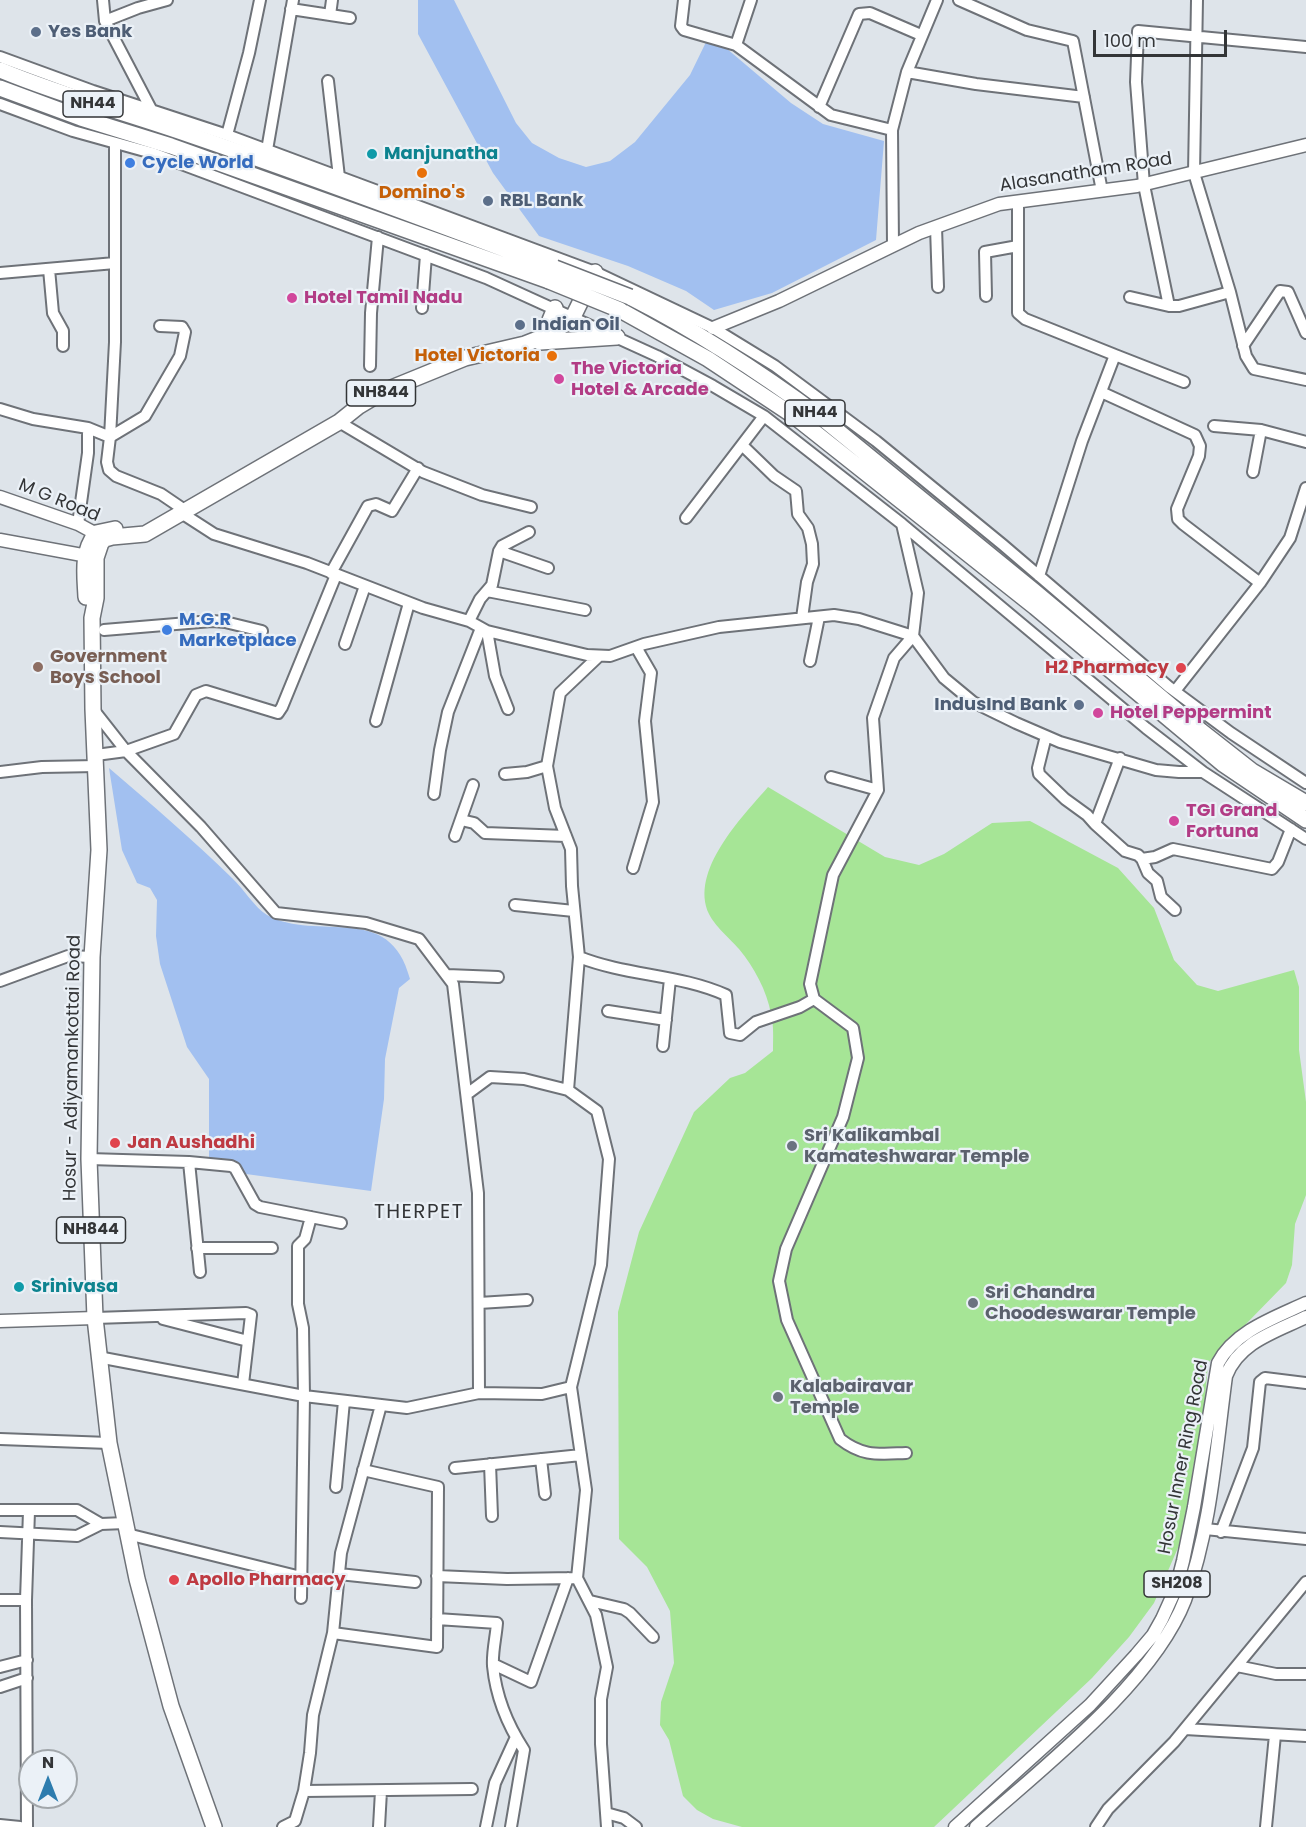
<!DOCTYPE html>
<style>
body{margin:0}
#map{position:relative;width:1306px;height:1827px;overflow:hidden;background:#dee4ea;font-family:Poppins,sans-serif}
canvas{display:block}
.north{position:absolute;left:18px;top:1749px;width:60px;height:60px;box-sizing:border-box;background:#ebf1f7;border:2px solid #a1a6aa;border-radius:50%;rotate:0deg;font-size:16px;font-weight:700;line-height:24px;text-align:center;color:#333537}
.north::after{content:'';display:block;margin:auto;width:21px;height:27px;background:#2d7cae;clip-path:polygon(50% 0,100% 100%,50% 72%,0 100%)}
.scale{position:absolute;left:1093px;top:30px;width:134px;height:27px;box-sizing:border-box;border:3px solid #333537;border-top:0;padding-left:8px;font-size:18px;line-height:21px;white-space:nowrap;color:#333537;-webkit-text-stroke:4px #ebf1f7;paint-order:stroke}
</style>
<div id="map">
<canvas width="1306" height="1827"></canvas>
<div class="north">N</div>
<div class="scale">100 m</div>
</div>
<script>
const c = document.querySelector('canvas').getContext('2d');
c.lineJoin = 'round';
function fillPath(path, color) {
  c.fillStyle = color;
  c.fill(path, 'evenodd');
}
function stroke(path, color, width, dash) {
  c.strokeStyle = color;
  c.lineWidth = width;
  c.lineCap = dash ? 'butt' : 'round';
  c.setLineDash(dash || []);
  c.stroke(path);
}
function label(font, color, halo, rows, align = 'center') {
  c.font = font + ' Poppins,sans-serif';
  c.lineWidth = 4.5;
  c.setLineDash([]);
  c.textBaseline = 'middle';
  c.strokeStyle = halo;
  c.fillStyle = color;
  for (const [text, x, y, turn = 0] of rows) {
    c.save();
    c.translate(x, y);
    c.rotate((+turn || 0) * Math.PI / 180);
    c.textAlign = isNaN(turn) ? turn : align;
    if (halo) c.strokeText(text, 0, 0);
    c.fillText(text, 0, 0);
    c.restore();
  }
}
fillPath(new Path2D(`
 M768,787l117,70 34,8 25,-11 48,-31 38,-2 88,47 36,40 20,52 23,25 21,6 76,-21 5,17v63l7,52v93l-11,29 -3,41 -6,18 -78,80 -4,48 -11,57 -6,59 -33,76 -25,34 -37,41 -158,149h-192l-29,-8 -16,-9 -14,-14 -14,-56 -9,-15 1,-23 13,-39 -4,-52 -23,-44 -28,-28 -1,-227 21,-80 55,-120 36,-34 15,-5 28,-22c0,-12 1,-25 -2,-37 -4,-23 -17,-47 -32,-65 -8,-9 -25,-24 -30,-35 -20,-43 33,-97 59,-127z`), '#a6e596');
fillPath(new Path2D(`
 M418,0h36l62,123 16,20 27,15 27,9 24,-6 25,-19 55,-67 17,-35 19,8 65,55 32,21 61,17 -8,99 -104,53 -58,17 -28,-19 -58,-25 -89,-30 -46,-63 -75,-139z
 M109,768c42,36 84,72 123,110 11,10 23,30 35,37 51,28 123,-15 143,64l-11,9 -14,71 -1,40 -13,92 -125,-17 -37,-15v-80l-22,-32 -27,-83 -4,-28 1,-36 -7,-12 -13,-5 -15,-33z`), '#a2c0f0');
const minor = new Path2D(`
 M103,0l2,21 46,88
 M684,0l-3,26 3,4 52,15 95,70 61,15
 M959,0l68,30 46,11 29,150
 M1197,0l-3,173 36,119 16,64 8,13 52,11
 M291,9l59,9
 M330,15l2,-15
 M105,21l33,-13 29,-8
 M736,45l15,-45
 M0,57l93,34 134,44 368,137 118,56 62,38 101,75 127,104 166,142 62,46 75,50
 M907,72l69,12 108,13
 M328,81l11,96
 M0,104l73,27 79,22 334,125 171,78 56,30 51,30 138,108 244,204 57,44 103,67
 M819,107l40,-93 11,-1 51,22
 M227,135l22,-82 11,-53
 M115,143v199l-5,95 -3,25 2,8 7,6 45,18 25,17
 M267,150l26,-150
 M1018,202v111l7,6 90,36 -33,86 -43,135
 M936,227l2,60
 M893,245l-1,-115 15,-58 30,-72
 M49,269l4,44 10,18v15
 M0,273l115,-10
 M986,296l-1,-44 33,-6
 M1130,297l39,9h10l51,-14
 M1169,306l-25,-121 -8,-103 2,-51 168,16
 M422,308l4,-53
 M1243,346l37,-55 8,1 18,41
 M1115,355l69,27
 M370,366l1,-53 7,-76
 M1101,392l94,43 5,11 -1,10 -22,53 1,10 5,5 77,59
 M0,409l33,10 55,9v25l-10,71
 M339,422l84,50 59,23 49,12
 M1214,426l47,4 45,12
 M88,428l22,9 35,-21 35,-60 5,-24 -3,-5 -22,-1
 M742,445l32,31 22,15 2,23 10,14 4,16 1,20 -6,18 -5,36
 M1253,472l8,-42
 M183,514l31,20 93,29 116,45 46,13 18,10 100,24 23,1 34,-12 75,-17 115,-12 25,4 54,17 31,42 29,24 43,21 44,19 96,28 23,2h24
 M686,518l78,-102
 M902,524l16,69 -5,43 -19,22 -21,60 5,72 -45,85 -23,109 4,15 39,29 5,30 -15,59 -57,132 -7,32 8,39 53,119c23,18 38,15 66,14
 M499,551l49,17
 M331,573l37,-67 8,-2 16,7 26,-43
 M487,591l98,19
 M469,621l11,-22 12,-14 7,-34 3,-5 27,-14
 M104,630l108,-9 13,1 37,9
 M487,631l8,45 13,33
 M345,644l20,-58
 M599,656l-39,37 -13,73 8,42 16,41 1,37 7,71c48,19 100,17 147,38l4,38 10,2 16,-13 44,-15 14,-8
 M810,661l9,-44
 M1175,691l85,-108 30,-45 16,-50
 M93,709l33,42 75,76 75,86 90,10 53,16 34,45 25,209 1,200 -72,15 -103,-12 -206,-39
 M376,721l33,-118
 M1046,736l-8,32 1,6 26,25 22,16 8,9
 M96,755l30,-4 48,-17 22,-39 10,-4 72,22 4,-6 54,-132
 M1120,758l-25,66 30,27 13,4 4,4 6,14 9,8 4,16 14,13
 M0,772l42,-5 55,-1
 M505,774l22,-2 20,-6
 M831,777l47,13
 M434,794l6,-44 8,-38 33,-84
 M461,820l13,3 11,10 81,3
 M455,836l18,-51
 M1142,859l13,-2 18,-8 99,20 6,-7 13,-33
 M633,868l20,-66 -8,-81 6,-48 -15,-26
 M515,905l59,6
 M447,975l51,2
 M0,981l68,-25 24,1
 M608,1011l58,9
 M663,1046l7,-67
 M568,1090l11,-133
 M467,1094l23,-17 34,2 44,11 29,21 12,48 -8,106 -30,122 -29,7 -63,-1
 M89,1159l100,3 42,4 4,2 20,36 5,3 81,16
 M189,1162l11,110
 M197,1248h75
 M479,1303l48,-3
 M95,1318l151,-5 5,2 -8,69
 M163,1319l85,22
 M571,1387l15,103 -9,88 19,37 11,52 -6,32v45l6,83
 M0,1439l109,4
 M541,1459l4,35
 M490,1464l2,52
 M455,1468l126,-13
 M336,1487l8,-86
 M0,1510h77l24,14
 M1205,1529l101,10
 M0,1532l77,4 24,-12 24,-1
 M1221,1532l32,-84 7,-66 5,-4 41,5
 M127,1534l174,43
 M339,1574l76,8
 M437,1576l70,3 68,-1
 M301,1598l3,-202 -1,-68 -5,-24v-58l7,-7 6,-22
 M0,1600h26
 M590,1601l34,8 6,4 23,24
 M437,1619l60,4c-1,14 -5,29 -4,43 3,31 14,58 31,84l-13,77
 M333,1633l104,14 1,-160 -75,-17
 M493,1664l38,18 37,-104
 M1237,1666l39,8h30
 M0,1667l27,-7
 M0,1687l27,-9
 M1185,1729l121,7
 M304,1791l168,-2
 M606,1813l18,5 12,9
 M0,1825l20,2
 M27,1827l-1,-227 3,-89
 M283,1827l12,-6 9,-30 6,-38 3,-38 20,-82 8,-80 40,-148
 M379,1827l2,-36
 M486,1827l9,-44 21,-46
 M1096,1827l12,-18 66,-67 132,-160
 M1266,1827l9,-92`);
const major = new Path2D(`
 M713,328l66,-27 140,-68 80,-29 138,-18 169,-41
 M0,497l78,27 24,13
 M0,540l93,17
 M0,1321l95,-3
 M955,1827l135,-122 46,-50 17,-20 9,-16 14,-31 7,-27 11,-54 24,-144c17,-32 56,-45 88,-60
 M976,1827c66,-59 177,-144 209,-227 26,-71 31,-150 41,-224 13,-34 49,-44 80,-59`);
const highway = new Path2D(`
 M0,70c62,26 127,43 190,65 123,42 244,88 365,133
 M0,88l81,30 90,28 378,135
 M630,297c67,34 131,76 192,121l212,173 167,140 51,40 54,32
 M620,310l88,49 86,57 241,191 188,157 83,56
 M543,337l12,-29
 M540,342l77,-5
 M86,597c-1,-23 -5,-44 10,-64l19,-4
 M214,1827l-43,-121 -34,-127 -28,-136 -14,-125 -6,-159 3,-202 7,-107 -6,-141 -1,-91 4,-20v-40l5,-15 4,-4 7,-2 33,-3 194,-112 20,-16 25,-15 81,-33 60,-14 28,-11 20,-16 22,-45`);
stroke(minor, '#6e7278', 14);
stroke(major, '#6e7278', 15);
stroke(highway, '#6e7278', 18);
stroke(minor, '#fff', 10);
stroke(major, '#fff', 12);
stroke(highway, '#fff', 15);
const highwayBridge = new Path2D(`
 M555,268l75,29
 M549,281l71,29`);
stroke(highwayBridge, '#6e7278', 18, []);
stroke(highwayBridge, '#fff', 15);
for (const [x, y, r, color] of [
 [36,32,6,"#5c6f8a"],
 [372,154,6,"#0f9aa8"],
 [130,163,6,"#3f7fe0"],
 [422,173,6,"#e8710a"],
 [488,201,6,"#5c6f8a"],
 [292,298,6,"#d1479c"],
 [520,325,6,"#5c6f8a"],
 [552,356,6,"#e8710a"],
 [559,379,6,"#d1479c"],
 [167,630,6,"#3f7fe0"],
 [38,667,6,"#8d6e63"],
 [1181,668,6,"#e0444e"],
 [1079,705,6,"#5c6f8a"],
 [1098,713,6,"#d1479c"],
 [1174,821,6,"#d1479c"],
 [115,1143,6,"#e0444e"],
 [792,1146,6,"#6b7280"],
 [19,1287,6,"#0f9aa8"],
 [973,1303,6,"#6b7280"],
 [778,1397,6,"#6b7280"],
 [174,1580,6,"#e0444e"]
]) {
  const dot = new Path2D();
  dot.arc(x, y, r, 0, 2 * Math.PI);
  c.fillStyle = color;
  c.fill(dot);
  stroke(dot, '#ebf1f7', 2);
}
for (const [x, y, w] of [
 [93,104,60],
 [381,393,69],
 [815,413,60],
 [91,1230,69],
 [1177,1584,66]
]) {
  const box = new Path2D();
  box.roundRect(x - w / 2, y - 13, w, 26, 4.5);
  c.fillStyle = '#ebf1f7';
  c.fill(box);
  stroke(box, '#333537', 1.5);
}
label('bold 16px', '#333537', null, [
 ["NH44",93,104],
 ["NH844",381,393],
 ["NH44",815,413],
 ["NH844",91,1230],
 ["SH208",1177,1584]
]);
label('bold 18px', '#4e5e75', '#ebf1f7', [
 ["Yes Bank",48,32],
 ["RBL Bank",500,201],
 ["Indian Oil",532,325],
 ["IndusInd Bank",1067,705,"right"]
], 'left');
label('bold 18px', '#0d838f', '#ebf1f7', [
 ["Manjunatha",384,154],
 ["Srinivasa",31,1287]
], 'left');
label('bold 18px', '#366cbe', '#ebf1f7', [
 ["Cycle World",142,163],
 ["M.G.R",179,620],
 ["Marketplace",179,641]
], 'left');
label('18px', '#333537', '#ebf1f7', [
 ["Alasanatham Road",1086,173,-9],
 ["M G Road",59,501,22],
 ["Hosur - Adiyamankottai Road",73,1068,-89],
 ["Hosur Inner Ring Road",1184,1457,-79]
]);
label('bold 18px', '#c56008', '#ebf1f7', [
 ["Domino's",422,193],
 ["Hotel Victoria",540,356,"right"]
]);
label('bold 18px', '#b23c85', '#ebf1f7', [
 ["Hotel Tamil Nadu",304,298],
 ["The Victoria",571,369],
 ["Hotel & Arcade",571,390],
 ["Hotel Peppermint",1110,713],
 ["TGI Grand",1186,811],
 ["Fortuna",1186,832]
], 'left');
label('bold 18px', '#785e54', '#ebf1f7', [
 ["Government",50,657],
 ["Boys School",50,678]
], 'left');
label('bold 18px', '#be3a42', '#ebf1f7', [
 ["H2 Pharmacy",1169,668,"right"],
 ["Jan Aushadhi",127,1143],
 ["Apollo Pharmacy",186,1580]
], 'left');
label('bold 18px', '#5b616d', '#ebf1f7', [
 ["Sri Kalikambal",804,1136],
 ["Kamateshwarar Temple",804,1157],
 ["Sri Chandra",985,1293],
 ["Choodeswarar Temple",985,1314],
 ["Kalabairavar",790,1387],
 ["Temple",790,1408]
], 'left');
c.letterSpacing = '1.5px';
label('20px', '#333537', '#ebf1f7', [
 ["THERPET",419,1213]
]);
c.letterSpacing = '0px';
</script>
